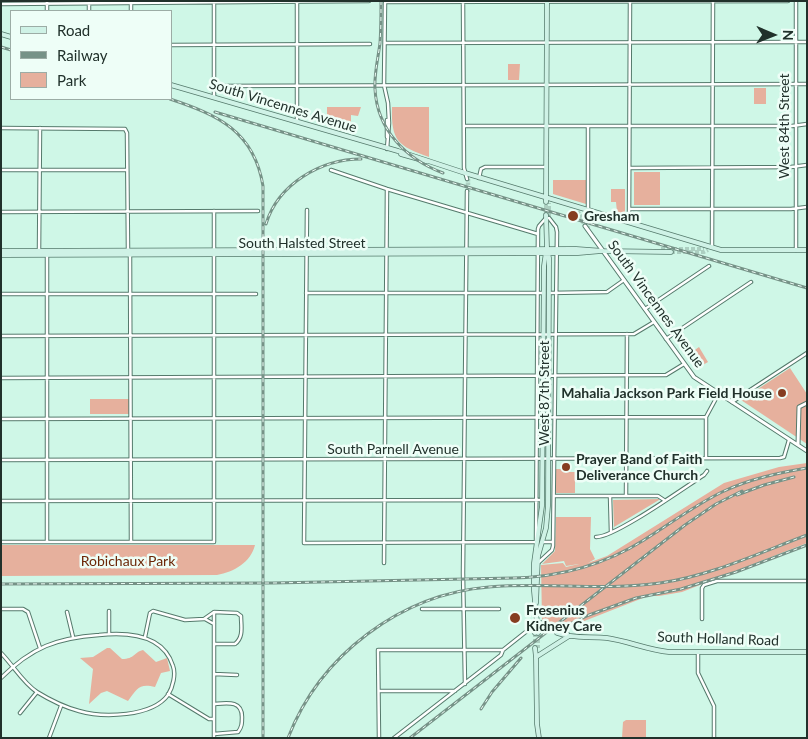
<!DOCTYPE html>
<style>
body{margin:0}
#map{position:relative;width:808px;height:739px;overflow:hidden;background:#cff7e7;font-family:Lato,sans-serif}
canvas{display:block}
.frame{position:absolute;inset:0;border:2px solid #21312b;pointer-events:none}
.legend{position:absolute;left:10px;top:10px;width:162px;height:90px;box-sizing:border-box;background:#eefef7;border:1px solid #9caca5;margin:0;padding:6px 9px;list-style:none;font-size:15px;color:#21312b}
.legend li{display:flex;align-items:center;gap:10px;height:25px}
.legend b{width:25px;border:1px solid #9caca5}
.north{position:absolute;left:748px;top:10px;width:50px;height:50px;-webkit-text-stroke:4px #eefef7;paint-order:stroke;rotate:91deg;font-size:14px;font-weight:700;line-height:20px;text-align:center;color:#21312b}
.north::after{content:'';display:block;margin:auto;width:18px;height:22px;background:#21312b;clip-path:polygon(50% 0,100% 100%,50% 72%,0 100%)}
</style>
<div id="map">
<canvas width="808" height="739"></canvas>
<div class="frame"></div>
<ul class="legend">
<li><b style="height:6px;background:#cff2e6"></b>Road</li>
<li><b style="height:6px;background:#769287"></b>Railway</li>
<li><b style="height:14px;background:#e6b09d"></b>Park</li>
</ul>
<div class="north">N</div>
</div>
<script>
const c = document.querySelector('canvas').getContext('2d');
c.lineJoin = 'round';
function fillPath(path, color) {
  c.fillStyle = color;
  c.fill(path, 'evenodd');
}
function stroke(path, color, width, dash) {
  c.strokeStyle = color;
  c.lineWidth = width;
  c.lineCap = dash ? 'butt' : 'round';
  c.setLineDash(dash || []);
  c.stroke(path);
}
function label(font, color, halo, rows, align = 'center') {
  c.font = font + ' Lato,sans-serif';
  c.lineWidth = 5;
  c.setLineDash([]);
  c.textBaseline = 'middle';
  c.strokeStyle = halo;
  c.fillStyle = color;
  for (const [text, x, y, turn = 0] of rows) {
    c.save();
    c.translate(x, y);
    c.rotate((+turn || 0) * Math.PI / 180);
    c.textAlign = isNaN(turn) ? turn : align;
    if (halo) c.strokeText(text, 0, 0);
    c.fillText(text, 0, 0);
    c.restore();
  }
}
fillPath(new Path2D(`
 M508,64h12l-1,16h-11z
 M754,88h12v16h-12z
 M327,107h34l-3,9 -7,-1v7l-2,1 -3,9 -19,-6z
 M392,107h37v50c-31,-11 -38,-16 -37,-50z
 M634,172h26v33h-26z
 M553,180h34l-1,24 -33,-10z
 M611,189h14v26l-8,-3 -1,-10h-5z
 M699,347l9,15 -12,7 -10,-13z
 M790,368l17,26v50l-66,-44z
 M90,399h39v15h-39z
 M807,463v80l-125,49 -23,4h-11l-84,33 -22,-9 -1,-55 22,-2 3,4 13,-3 -13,2 -2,-5 -22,3 13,-13 1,-34h35l-1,32 5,10 -7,4 19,-7 117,-73 55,-16z
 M555,469h12v3h8v21h-19z
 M659,499v1l-45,27 -1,-27z
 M1,545h254c-4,17 -21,27 -38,30l-216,1z
 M107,648h3l12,11c13,0 12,-7 21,-9l13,12 11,-4 3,13 -9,2 -6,14c-16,-4 -18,2 -27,14l-21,-10 -6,2 -12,11 4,-35 -13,-11 13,-1z
 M626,720h20v18h-24l1,-16z`), '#e6b09d');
stroke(new Path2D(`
 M467,179v12
 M469,179v13`), '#accfc1', 2.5, [2.5, 1]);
stroke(new Path2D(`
 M574,210l11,16
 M578,211l11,17`), '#accfc1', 3, [3, 1.5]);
stroke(new Path2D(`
 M546,215v-13
 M549,216v-13
 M661,249h43
 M671,252h33l4,-2
 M546,625l13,5
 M544,627l13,6
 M535,633v15
 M538,633v15`), '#accfc1', 4, [4, 2]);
const minor = new Path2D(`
 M47,1v10
 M297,1v120
 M463,1l1,167 3,11
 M796,1v249
 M385,2l403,-1
 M385,3l-1,82 4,18 1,20 -2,26
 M1,4l368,-3
 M214,4v93
 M89,11v-8
 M131,11v-10
 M386,43l421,-1
 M171,45l199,-1
 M214,86l593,-2
 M464,126h328l15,-2
 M1,128l124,1 2,4 1,117
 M387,137v-17
 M630,168l161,-1 16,-2
 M1,170h126
 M331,170l56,19 151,45
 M479,178l2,-9 4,-2h61
 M630,209h161l16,-2
 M307,210l-3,333 233,-1
 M588,210v-84
 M1,212l257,-1
 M629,222l1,-221
 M712,247l1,-246
 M39,252l1,-124
 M47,253v289
 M130,255l1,287
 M306,293h238
 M550,293l57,-1 17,-12
 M1,294h255
 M645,309l64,-43
 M1,336l633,-2 20,-12
 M666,339l85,-57
 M1,378l665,-3 18,-11
 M732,402l75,-49
 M1,419l705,-2
 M706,458v-41l13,-24
 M1,460l779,-2 4,-1 5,-17
 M554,496h104l6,4
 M610,496l1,36
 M626,496l1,-162
 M1,501l541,-1
 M596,537c18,1 89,-50 108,-62l3,-4
 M536,541l2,-312 1,-3 7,-8
 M1,542h213v-331
 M542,542h11
 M539,562l13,-12 1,-4 4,-314 -1,-5 -7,-9
 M384,563l3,-374
 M1,609h22l5,3 12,36
 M422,609h77
 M67,612l6,25
 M214,612v126
 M205,619l9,5
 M702,619v-31l2,-3 13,-4h90
 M109,634v-23
 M145,637l5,-24 3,-2 32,9 19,-1 10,-7 23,1 4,3c0,10 3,21 -6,28h-21
 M698,652v21l16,33v32
 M1,653c12,12 22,30 36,39 13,8 27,15 42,19 24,7 73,6 89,-16 5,-8 8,-21 5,-29 -10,-32 -45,-34 -74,-31 -42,3 -67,12 -98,43
 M214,674l23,1
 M465,684l-2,-111 4,-382
 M379,691h76
 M168,694l41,25h5
 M214,704c13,-1 28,-4 28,13 0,6 0,10 -4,15l-24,2
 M20,713l17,-21
 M49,738l12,-32
 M379,738l-1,-88h125
 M394,738l107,-83 2,-5 29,-23 4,-2`);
const tertiary = new Path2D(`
 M585,226l109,151 113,74
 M798,445l1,-38 8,-4`);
const secondary = new Path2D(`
 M1,34l10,3
 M171,85l227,66 67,22 256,77h86
 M401,154l25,7
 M546,202l1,-201
 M1,251l575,-2 27,2 68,1
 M1,255l577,-2 23,-2
 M536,603l2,-47 8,-28 2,-22 1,-248 -2,-9 -1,-34
 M536,625l5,-2 5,2
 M536,625l8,2
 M559,630l8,4
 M535,633l1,-8
 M538,633l-4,-42v-28l8,-57 2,-240 2,-14
 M557,633c16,6 34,3 50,5 21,3 41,12 62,14h138
 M535,648l1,9 1,67 2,14
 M536,657l33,-21`);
stroke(minor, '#557a6c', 4.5);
stroke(tertiary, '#557a6c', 5);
stroke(secondary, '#557a6c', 5.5);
stroke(minor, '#fff', 2.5);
stroke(tertiary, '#fff', 3);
stroke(secondary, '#cff2e6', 4);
const rail = new Path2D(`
 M381,1c0,14 0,28 -1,42 -2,16 -6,31 -5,46 2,41 31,70 68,84
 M1,47l10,3
 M170,99c48,16 84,32 93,87v552
 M215,112l592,176
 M266,224c12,-40 55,-65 95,-65
 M737,495l27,-10 30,-8
 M1,584l272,-1 240,-5c47,-1 91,-13 131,-38 26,-16 51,-35 78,-48 27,-13 56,-19 85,-24
 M559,629l30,-14 47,-17 45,-9 55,-17 71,-27
 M481,709l11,-17 29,-34
 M288,738c32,-83 113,-144 201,-151 57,-5 114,4 171,-4 50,-7 99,-30 147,-48
 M410,738l275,-213 31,-21 26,-13`);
stroke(rail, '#769287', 3);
stroke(rail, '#eefef7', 1, [4]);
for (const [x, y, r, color] of [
 [573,216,6,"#863d21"],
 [782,393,5,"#863d21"],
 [566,467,5,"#863d21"],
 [515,618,6,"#863d21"]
]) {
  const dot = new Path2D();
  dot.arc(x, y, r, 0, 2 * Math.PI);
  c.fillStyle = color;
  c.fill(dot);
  stroke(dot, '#eefef7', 2);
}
label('14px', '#21312b', '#eefef7', [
 ["South Vincennes Avenue",283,106,17],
 ["West 84th Street",784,126,-90],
 ["South Halsted Street",302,243],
 ["South Vincennes Avenue",656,304,54],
 ["West 87th Street",544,393,-90],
 ["South Parnell Avenue",393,449],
 ["South Holland Road",718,639,2]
]);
label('bold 14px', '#21312b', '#eefef7', [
 ["Gresham",584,216],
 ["Mahalia Jackson Park Field House",772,393,"right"],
 ["Prayer Band of Faith",576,459],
 ["Deliverance Church",576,475],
 ["Fresenius",526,610],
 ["Kidney Care",526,626]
], 'left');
label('14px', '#6c2707', '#eefef7', [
 ["Robichaux Park",128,561]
]);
</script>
